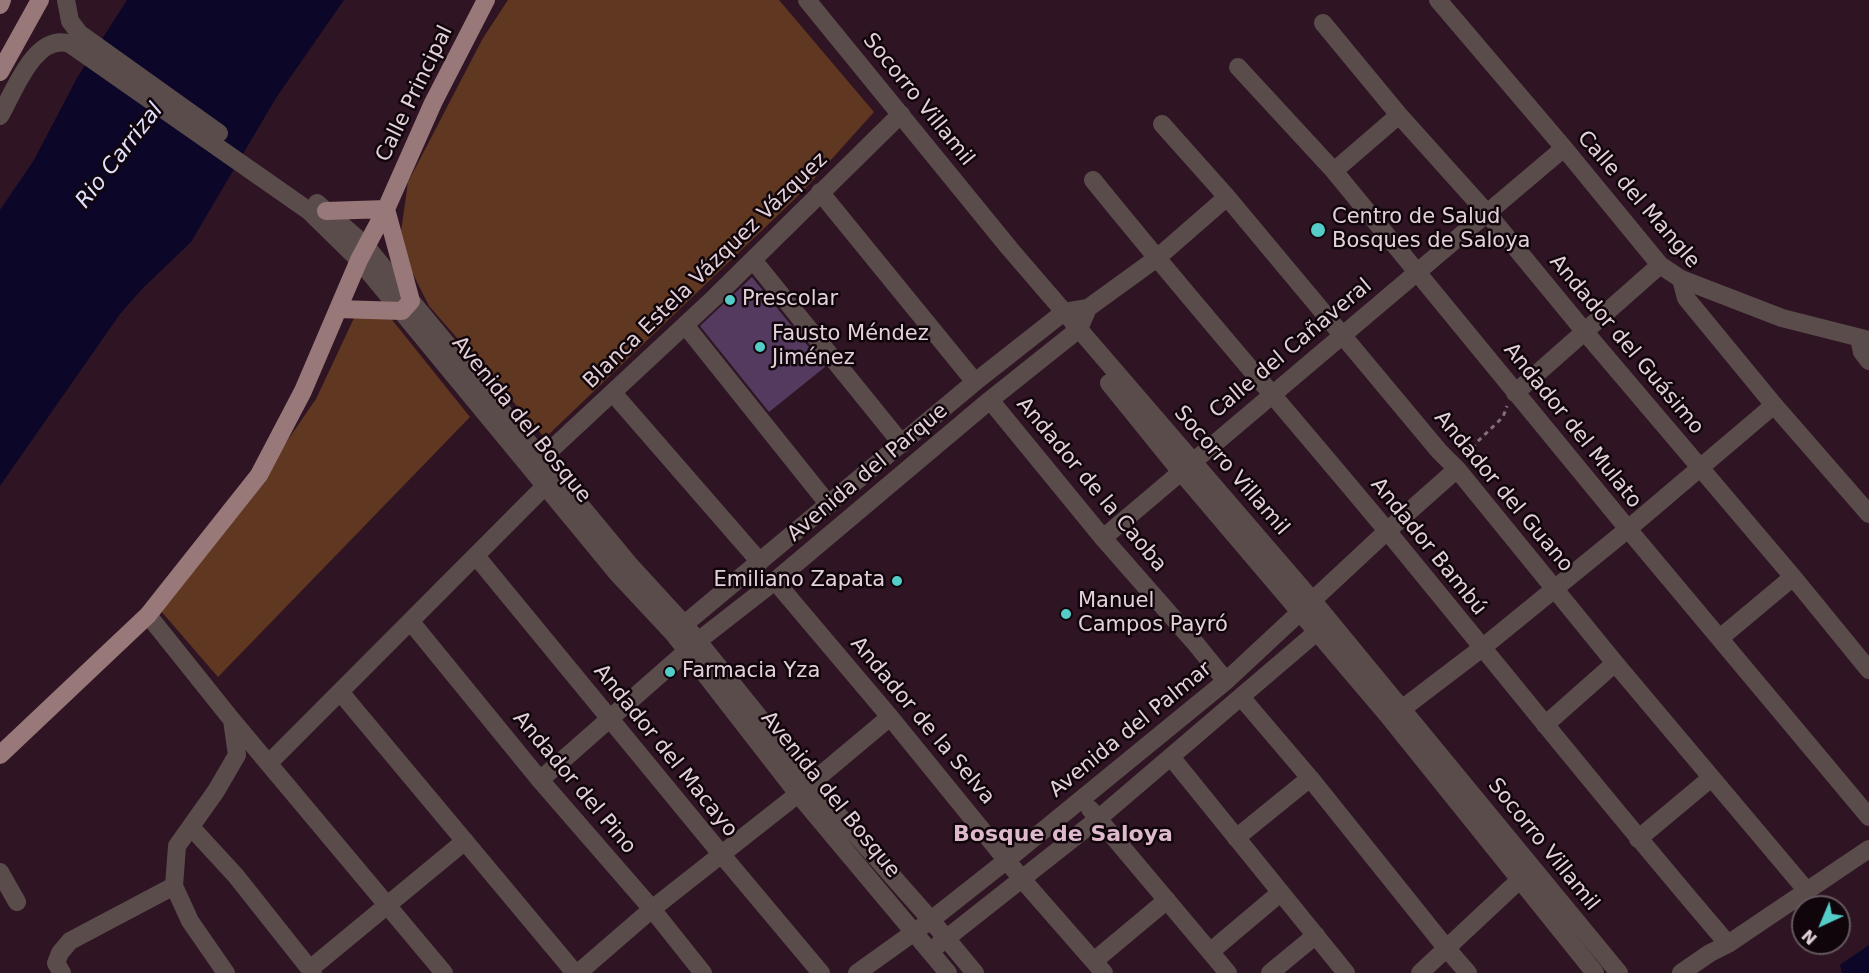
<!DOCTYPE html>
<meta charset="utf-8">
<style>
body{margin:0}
#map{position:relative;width:1869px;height:973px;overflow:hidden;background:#2f1523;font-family:"DejaVu Sans",sans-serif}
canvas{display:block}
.north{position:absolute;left:1791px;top:895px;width:60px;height:60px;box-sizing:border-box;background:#10050b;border:2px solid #64575e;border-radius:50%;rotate:224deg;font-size:16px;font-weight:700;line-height:24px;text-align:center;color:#e3d1da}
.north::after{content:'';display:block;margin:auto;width:21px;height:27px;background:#54cdc8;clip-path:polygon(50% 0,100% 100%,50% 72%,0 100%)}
</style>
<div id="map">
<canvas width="1869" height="973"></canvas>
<div class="north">N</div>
</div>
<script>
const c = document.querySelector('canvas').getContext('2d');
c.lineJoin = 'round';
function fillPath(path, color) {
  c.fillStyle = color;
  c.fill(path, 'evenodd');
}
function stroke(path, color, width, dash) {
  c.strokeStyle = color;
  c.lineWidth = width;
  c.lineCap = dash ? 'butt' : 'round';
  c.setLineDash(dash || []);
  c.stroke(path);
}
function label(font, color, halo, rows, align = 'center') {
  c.font = font + ' "DejaVu Sans",sans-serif';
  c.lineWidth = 5;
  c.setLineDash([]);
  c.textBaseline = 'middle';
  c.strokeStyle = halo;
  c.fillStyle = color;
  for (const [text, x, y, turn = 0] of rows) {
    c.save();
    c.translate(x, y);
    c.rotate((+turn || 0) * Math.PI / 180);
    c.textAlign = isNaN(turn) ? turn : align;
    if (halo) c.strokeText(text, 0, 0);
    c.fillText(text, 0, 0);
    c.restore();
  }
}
fillPath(new Path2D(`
 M508,0h271l95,112 -71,79 -258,247 -116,-132 -30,-60 9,-64 75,-144z
 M355,316h34l81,101 -252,260 -58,-67 12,-11 84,-113 60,-87z`), '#603720');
fillPath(new Path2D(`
 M127,0h217l-68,98 -85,144 -49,47 -22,25 -120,172v-276l34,-50 43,-82z
 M1869,945v28h-27l-2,-8z`), '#0c0629');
fillPath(new Path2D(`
 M752,277l73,90 -56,45 -69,-86z`), '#543a5f');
stroke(new Path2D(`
 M1468,456l8,-13 27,-26 4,-11`), '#856f7b', 3, [4.5, 4.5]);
stroke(new Path2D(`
 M66,0l4,21 9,12 140,100
 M807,0l203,249 303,352 306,372
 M1438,0l126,148 96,117 21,14 101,39 87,22
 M1323,23l76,92 88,98 98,119 208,245 76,93
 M1238,67l96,104 294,358 241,288
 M0,116c14,-24 35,-84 70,-72l239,167 50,49 258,313 56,60 125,161 150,179
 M1162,124l65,73 212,254 18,18 158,194 192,228
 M1334,171l65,-56
 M1093,180c96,119 197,234 295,352 113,137 224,277 340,412
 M820,192l155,190
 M317,203l49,43 17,21 246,297 55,60 150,186 97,110 44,53
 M753,260l149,184
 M1681,279l5,19 88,107 95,109
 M685,325l144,180
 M1859,338l3,14 7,9
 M1109,383l72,89 209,246 205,255
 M613,393l147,169
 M1515,393l145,-128
 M990,400l113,138 93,106 30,37
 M541,459l173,-161 187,-184
 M1103,538l461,-390
 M476,556l246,299 99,118
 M775,581l115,136 131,161 83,95
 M148,615l84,105 5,35 -21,36 -39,55 -3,40 16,35 36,52
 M411,622l129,158 112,129 51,64
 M675,632l300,-250 89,-70 24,-4 69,-50 70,-61
 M1720,638l73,-61
 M341,693l234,280
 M1241,697l69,81 137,171 21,24
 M1394,715l88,-67 146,-119 146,-124
 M232,720l212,253
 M1545,725l70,-62
 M1171,757l175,216
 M270,762l284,-285
 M540,780l158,-139 77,-60 215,-181 89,-71 9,-21
 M1090,809l138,164
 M191,827l45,49 77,97
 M1236,838l74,-60
 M1638,839l73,-61
 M0,872l17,30
 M938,945l161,-127 227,-194
 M1210,952l70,-59
 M1094,961l73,-61
 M310,969l155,-128
 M62,973l-6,-10 4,-10 10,-12 104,-55
 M578,973l74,-64 146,-115 92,-77
 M857,973l74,-53 76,-60 219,-179 161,-150 70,-62
 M1270,973l46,-38
 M1420,973l108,-101
 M1681,973l29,-20 18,-9 141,-95`), '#5b4c4c', 18);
stroke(new Path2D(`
 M0,5l2,-5
 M0,72l40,-72
 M326,211l60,-2
 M338,309l64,2 9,-10 -25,-92
 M0,755l148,-140 111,-140 44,-84 56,-131 27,-51 47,-106 53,-103`), '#987878', 18);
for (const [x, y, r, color] of [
 [1318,230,8,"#54cdc8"],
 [730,300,6,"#54cdc8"],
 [760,347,6,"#54cdc8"],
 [897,581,6,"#54cdc8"],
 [1066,614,6,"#54cdc8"],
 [670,672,6,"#54cdc8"]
]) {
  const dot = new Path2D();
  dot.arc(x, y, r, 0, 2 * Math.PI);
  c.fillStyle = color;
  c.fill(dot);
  stroke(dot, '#10050b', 2);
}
label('21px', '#e3d1da', '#10050b', [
 ["Calle Principal",415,94,-64],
 ["Socorro Villamil",918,100,51],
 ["Calle del Mangle",1638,200,49],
 ["Blanca Estela Vázquez Vázquez",706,271,-44],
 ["Andador del Guásimo",1626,345,50],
 ["Calle del Cañaveral",1291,349,-40],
 ["Avenida del Bosque",521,420,51],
 ["Andador del Mulato",1572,426,51],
 ["Socorro Villamil",1231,471,49],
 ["Avenida del Parque",868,473,-40],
 ["Andador de la Caoba",1091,485,50],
 ["Andador del Guano",1503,492,50],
 ["Andador Bambú",1428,547,51],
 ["Andador de la Selva",922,721,50],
 ["Avenida del Palmar",1131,730,-39],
 ["Andador del Macayo",665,751,51],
 ["Andador del Pino",574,783,50],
 ["Avenida del Bosque",830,795,51],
 ["Socorro Villamil",1543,845,51]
]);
label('21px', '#e3d1da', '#10050b', [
 ["Centro de Salud",1332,218],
 ["Bosques de Saloya",1332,242],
 ["Prescolar",742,300],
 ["Fausto Méndez",772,335],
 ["Jiménez",772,359],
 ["Emiliano Zapata",885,581,"right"],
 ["Manuel",1078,602],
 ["Campos Payró",1078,626],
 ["Farmacia Yza",682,672]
], 'left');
label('italic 22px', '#dfe0fd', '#10050b', [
 ["Rio Carrizal",120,156,-52]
]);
label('bold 22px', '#ddb9cb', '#10050b', [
 ["Bosque de Saloya",1063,835]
]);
</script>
